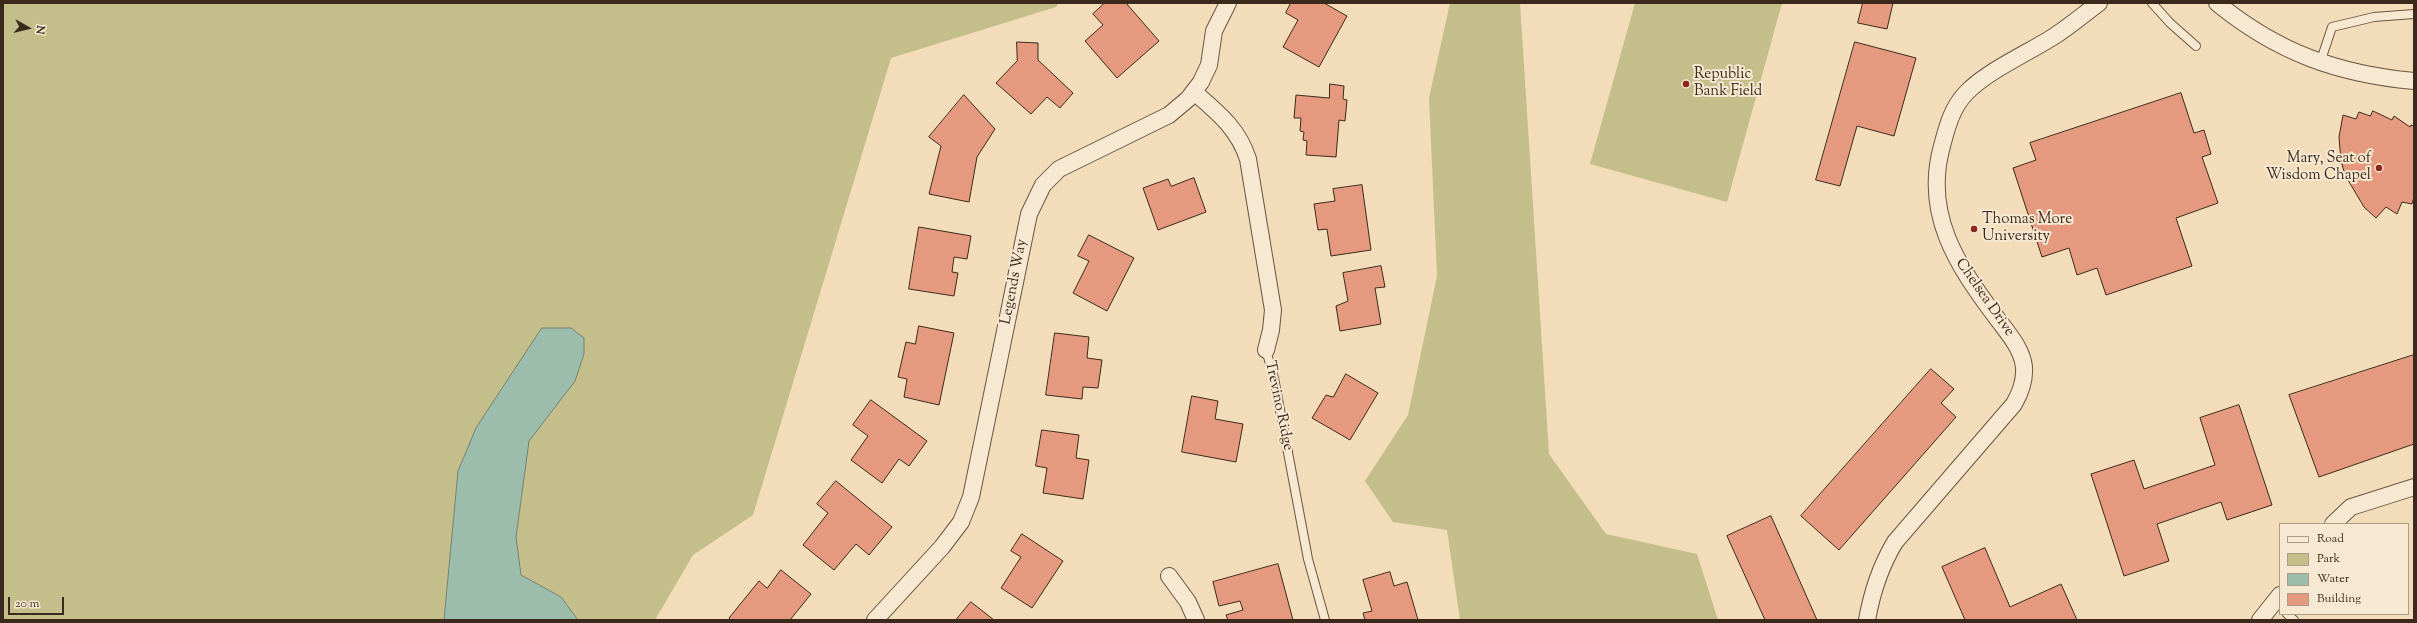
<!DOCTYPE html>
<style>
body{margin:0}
#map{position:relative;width:2417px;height:623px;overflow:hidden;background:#f3dcb9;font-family:"Sorts Mill Goudy",serif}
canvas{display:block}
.frame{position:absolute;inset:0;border:4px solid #3b2a1c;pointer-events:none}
.legend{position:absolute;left:2279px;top:523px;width:130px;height:92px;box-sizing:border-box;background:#f7e8d2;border:1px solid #ac9c89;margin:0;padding:5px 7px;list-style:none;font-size:12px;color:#3b2a1c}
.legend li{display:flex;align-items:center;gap:8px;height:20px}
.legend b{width:20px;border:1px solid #ac9c89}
.north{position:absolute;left:8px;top:8px;width:40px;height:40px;-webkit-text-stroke:3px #f7e8d2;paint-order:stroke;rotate:98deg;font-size:11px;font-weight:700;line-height:16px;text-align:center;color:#3b2a1c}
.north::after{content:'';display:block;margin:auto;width:14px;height:18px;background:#3b2a1c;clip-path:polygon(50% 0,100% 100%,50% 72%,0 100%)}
.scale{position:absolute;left:8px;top:597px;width:56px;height:18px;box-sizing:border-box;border:2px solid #3b2a1c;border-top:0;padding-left:5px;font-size:12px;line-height:14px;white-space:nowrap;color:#3b2a1c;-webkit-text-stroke:3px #f7e8d2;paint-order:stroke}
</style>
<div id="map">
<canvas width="2417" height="623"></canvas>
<div class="frame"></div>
<ul class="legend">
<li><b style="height:5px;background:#f7e8d2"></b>Road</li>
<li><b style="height:11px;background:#c3be8a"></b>Park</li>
<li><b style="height:11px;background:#9cbcac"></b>Water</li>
<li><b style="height:11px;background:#e59a7f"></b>Building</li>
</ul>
<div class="north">N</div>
<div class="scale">20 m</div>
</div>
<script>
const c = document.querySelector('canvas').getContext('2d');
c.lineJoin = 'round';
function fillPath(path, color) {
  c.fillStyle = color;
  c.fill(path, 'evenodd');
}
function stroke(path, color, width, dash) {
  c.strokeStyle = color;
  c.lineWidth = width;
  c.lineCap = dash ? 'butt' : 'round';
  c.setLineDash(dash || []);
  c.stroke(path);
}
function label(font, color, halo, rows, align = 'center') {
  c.font = font + ' "Sorts Mill Goudy",serif';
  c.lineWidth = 4;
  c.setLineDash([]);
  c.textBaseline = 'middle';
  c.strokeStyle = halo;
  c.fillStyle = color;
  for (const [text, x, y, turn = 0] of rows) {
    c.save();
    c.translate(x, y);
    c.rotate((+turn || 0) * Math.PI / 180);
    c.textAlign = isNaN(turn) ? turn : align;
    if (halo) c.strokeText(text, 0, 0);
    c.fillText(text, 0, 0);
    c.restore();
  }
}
fillPath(new Path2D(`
 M3,3h1056l-3,4 -165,51 -138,457 -60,40 -38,65h-652z
 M1450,3h70l29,451 57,80 91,20 21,66h-258l-13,-90 -54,-8 -28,-41 43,-66 29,-139 -8,-178z
 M1635,3h147l-55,199 -137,-38z`), '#c3be8a');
const water = new Path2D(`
 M542,328h29l13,10v16l-9,27 -46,60 -13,96 5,38 40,22 17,23h-134l14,-149 18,-43z`);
fillPath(water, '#9cbcac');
stroke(water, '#758272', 1);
const building = new Path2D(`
 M1105,3h21l33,38 -42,37 -32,-37 18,-16 -10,-11z
 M1291,3h33l23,13 -28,51 -36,-20 15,-27 -12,-7z
 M1863,3h30l-6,26 -29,-6z
 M1017,42l21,1v17l35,33 -13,15 -13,-11 -16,17 -35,-31 21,-22z
 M1855,42l61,16 -22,78 -37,-10 -17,60 -24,-6z
 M1330,84l14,2 -1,13 4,1 -2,21 -6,-1 -3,37 -30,-2 1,-14 -4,-1 1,-8 -4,-1 1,-13h-7l2,-23 33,3z
 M2181,93l13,40 10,-3 7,24 -9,3 16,46 -42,15 16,48 -86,29 -9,-27 -20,7 -8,-27 -27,9 -29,-89 23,-8 -6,-17z
 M964,95l31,34 -18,28 -8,45 -40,-8 12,-48 -12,-9z
 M2373,111l19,9 2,-4 16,11 1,-2 3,1v71l-2,7 -10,-2 -5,12 -11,-7 -10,11 -12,-11 -19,-32 -4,-14 -2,-24 4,-22 13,4 3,-7 11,4z
 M1194,178l12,34 -48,18 -15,-42 25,-9 3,7z
 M1362,185l9,65 -40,6 -4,-27 -9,1 -4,-26 21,-3 -2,-12z
 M919,227l52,9 -4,23 -13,-2 -2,15 6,1 -4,23 -45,-7z
 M1089,235l45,23 -27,53 -34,-18 16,-32 -11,-5z
 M1381,266l4,21 -10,1 6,36 -41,7 -4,-25 12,-5 -5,-28z
 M919,326l35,7 -15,72 -35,-8 3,-18 -9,-2 8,-35 9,2z
 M1055,333l34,4 -2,21 15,2 -4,28 -15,-1 -1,12 -36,-4z
 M2414,355v89l-95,33 -30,-82z
 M1931,369l23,20 -13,14 15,14 -117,133 -38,-34z
 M1346,374l32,19 -28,47 -38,-22 14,-23 7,2z
 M1192,396l26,5 -3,18 28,5 -7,38 -54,-10z
 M871,400l56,41 -18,25 -10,-7 -17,24 -31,-23 17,-24 -15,-11z
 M2239,405l33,100 -45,15 -6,-18 -64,22 12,37 -45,15 -33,-102 43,-14 10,29 71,-24 -15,-47z
 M1042,430l37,5 -3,23 13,2 -6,39 -40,-6 4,-25 -11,-2z
 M836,481l56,46 -23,28 -13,-11 -22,26 -31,-25 25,-32 -11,-9z
 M1771,516l46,104h-52l-38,-84z
 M1022,534l41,27 -31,47 -31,-20 20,-31 -10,-6z
 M1985,548l25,59 51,-23 16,36h-112l-23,-53z
 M1278,564l15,56h-65l-2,-5 17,-5 -3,-9 -21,5 -6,-24z
 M781,570l30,24 -21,26h-59l-2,-2 30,-37 8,7z
 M1390,572l4,14 13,-4 11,38h-53l-2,-7 9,-2 -9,-31z
 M971,602l23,18h-38z`);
fillPath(building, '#e59a7f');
stroke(building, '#3b2a1c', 1);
const lane = new Path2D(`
 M2152,3l18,20 26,23
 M2320,63l12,-36 42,-10 40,-3
 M1266,350l8,28 34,181 17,61
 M2287,614l7,6`);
const street = new Path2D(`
 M2217,3c60,49 120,71 197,78
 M1194,92c23,20 44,36 54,67l25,151 -2,20 -5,20
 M2333,524l18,-17 63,-20
 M1169,576l19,26 8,18
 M875,620l67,-73 19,-25 10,-25 58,-283 14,-29 16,-16 110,-54 19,-16 13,-17 8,-17 5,-34 14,-28
 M1867,620c5,-28 13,-53 28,-78l119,-138c7,-12 11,-23 10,-37 -2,-19 -17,-35 -28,-50 -39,-52 -73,-103 -54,-171 5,-19 10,-39 25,-54 22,-22 59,-38 86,-55 16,-10 31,-23 46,-34
 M2260,620l20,-25`);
stroke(lane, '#695643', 10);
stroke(street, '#695643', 18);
stroke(lane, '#f7e8d2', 8);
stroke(street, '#f7e8d2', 16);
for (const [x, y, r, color] of [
 [1686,84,4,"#8f2418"],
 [2379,168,4,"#8f2418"],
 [1974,229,4,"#8f2418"]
]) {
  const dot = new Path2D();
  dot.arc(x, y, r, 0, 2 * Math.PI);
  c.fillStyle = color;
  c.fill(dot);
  stroke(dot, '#f7e8d2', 1.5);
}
label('15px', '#3b2a1c', '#f7e8d2', [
 ["Republic",1694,75],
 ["Bank Field",1694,92],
 ["Mary, Seat of",2371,159,"right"],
 ["Wisdom Chapel",2371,176,"right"],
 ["Thomas More",1982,220],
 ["University",1982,237]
], 'left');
label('15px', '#3b2a1c', '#f7e8d2', [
 ["Legends Way",1015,282,-79],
 ["Chelsea Drive",1984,298,55],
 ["Trevino Ridge",1278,406,78]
]);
</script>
